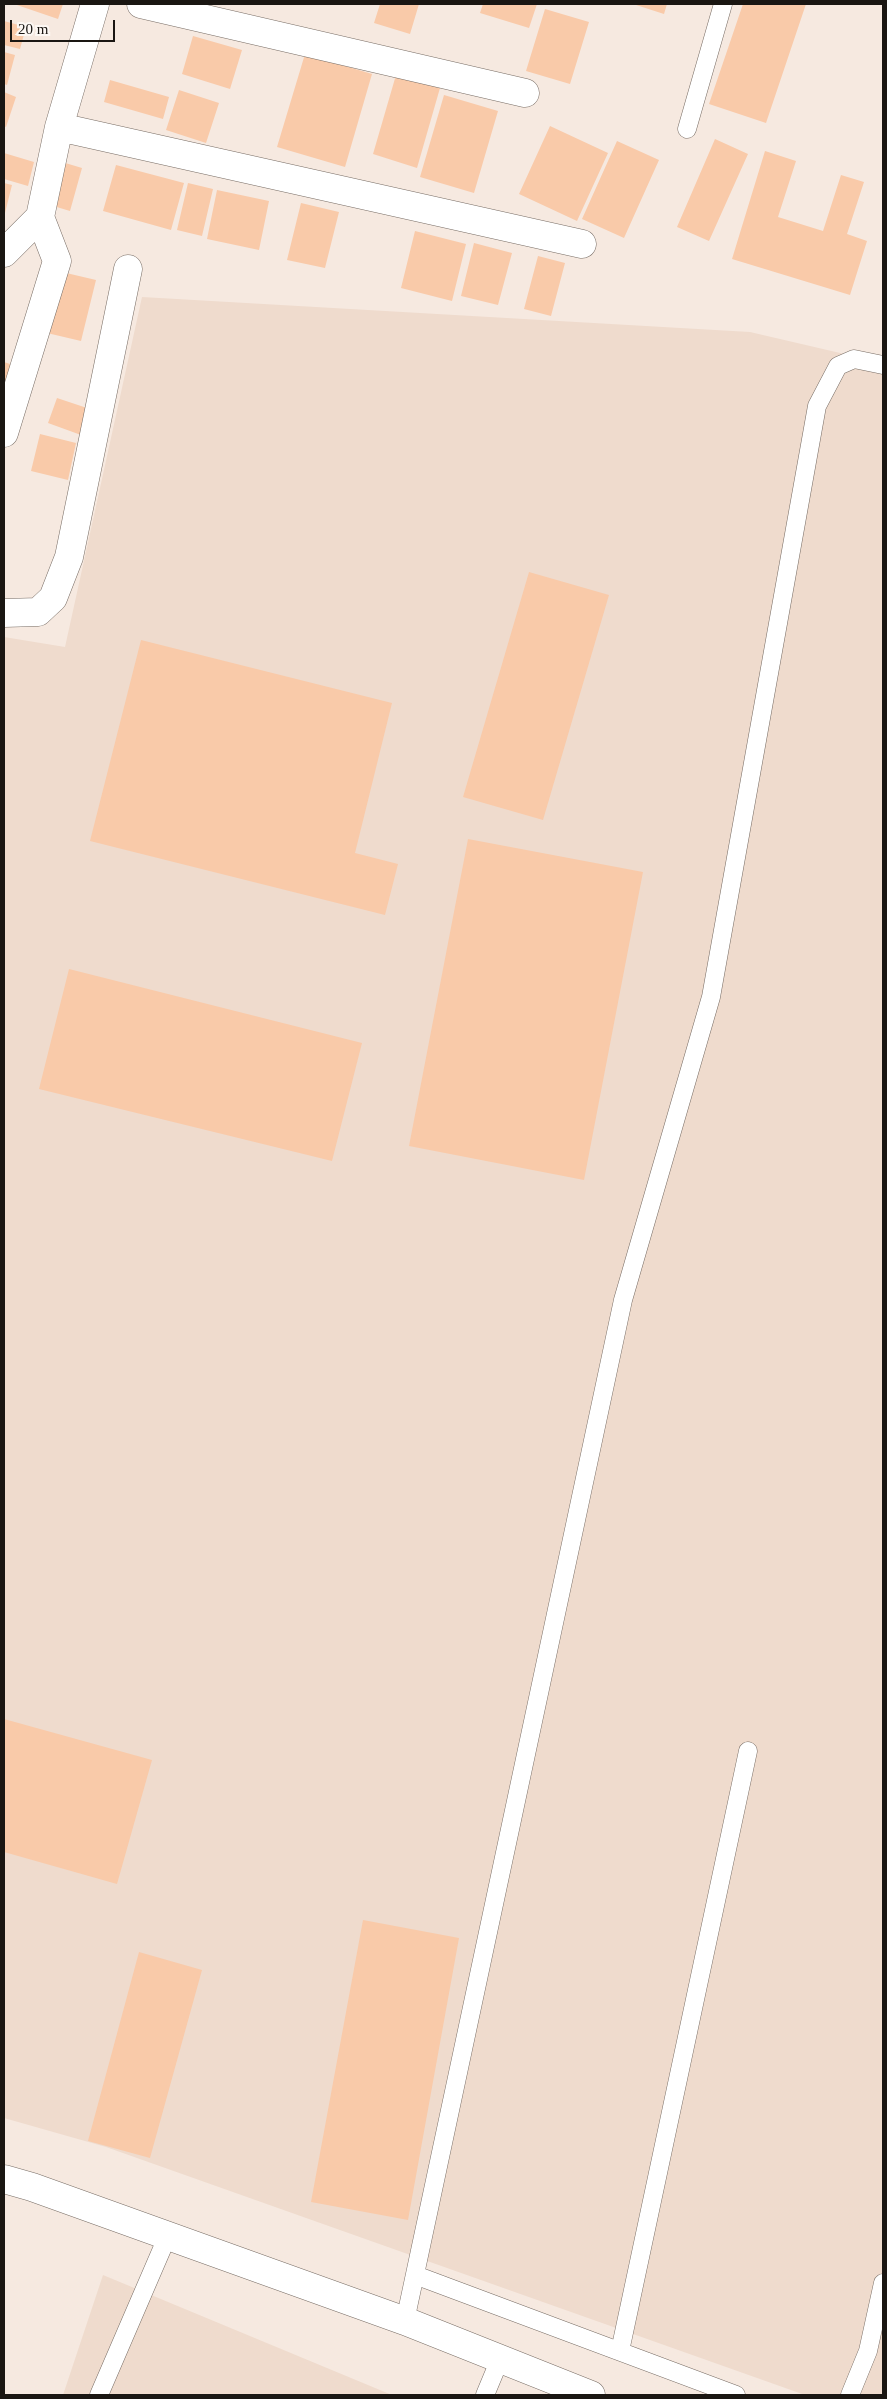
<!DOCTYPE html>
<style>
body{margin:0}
#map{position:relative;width:887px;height:2399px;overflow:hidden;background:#f6e9e0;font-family:Georgia,serif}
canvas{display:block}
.frame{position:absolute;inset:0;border:5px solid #1a1612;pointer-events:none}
.scale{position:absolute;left:10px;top:20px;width:105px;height:22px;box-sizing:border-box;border:2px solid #1a1612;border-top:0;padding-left:6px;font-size:15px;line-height:18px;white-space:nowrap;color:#1a1612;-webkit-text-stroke:4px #fdf8f4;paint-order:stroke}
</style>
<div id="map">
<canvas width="887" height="2399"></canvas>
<div class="frame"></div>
<div class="scale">20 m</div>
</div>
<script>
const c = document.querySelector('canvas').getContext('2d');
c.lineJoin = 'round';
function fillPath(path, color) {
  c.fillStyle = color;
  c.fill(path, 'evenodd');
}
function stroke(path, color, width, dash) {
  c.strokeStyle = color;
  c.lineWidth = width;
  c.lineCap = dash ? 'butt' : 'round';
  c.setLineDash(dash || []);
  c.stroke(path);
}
fillPath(new Path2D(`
 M142,297l608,35 133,31v2032h-78l-699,-248 -102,-29v-1481l61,10z
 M103,2275l289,120h-329z`), '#efdbcd');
fillPath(new Path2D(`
 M14,4h49l-5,15z
 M380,4h39l-9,30 -36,-11z
 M483,4h54l-8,24 -49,-15z
 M633,4h34l-3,10z
 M743,4h63l-40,119 -57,-19z
 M545,9l44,13 -19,62 -44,-13z
 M4,21l22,6 -6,22 -16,-4z
 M193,36l49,14 -12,39 -48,-15z
 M4,52l11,3 -8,30 -3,-1z
 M305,54l67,20 -27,93 -68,-20z
 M396,75l44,13 -23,80 -44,-14z
 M110,80l59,17 -6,22 -59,-17z
 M179,90l40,13 -13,40 -40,-13z
 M4,92l12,5 -10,30 -2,-1z
 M444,95l54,16 -24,82 -54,-16z
 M550,126l58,27 -31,68 -58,-27z
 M715,139l33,15 -39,87 -32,-14z
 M617,141l42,19 -35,78 -42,-19z
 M765,151l31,10 -18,56 45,14 18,-56 23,7 -17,52 20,7 -17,54 -118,-36z
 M4,153l30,9 -6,24 -24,-7z
 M62,162l20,6 -12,43 -20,-6z
 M116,165l68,18 -13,47 -68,-19z
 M4,183l8,2 -8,32z
 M188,183l25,6 -11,47 -25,-6z
 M217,190l52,11 -10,49 -52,-11z
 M301,203l38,9 -14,56 -38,-8z
 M415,231l51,13 -14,57 -51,-13z
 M474,243l38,10 -14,52 -37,-9z
 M538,256l27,7 -14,53 -27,-7z
 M62,272l34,8 -15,61 -34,-8z
 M4,362l12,4 -12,34z
 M57,398l33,11 -9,26 -33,-12z
 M40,434l36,9 -8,37 -37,-9z
 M529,572l80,23 -66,225 -80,-23z
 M141,640l251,63 -37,150 43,11 -13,51 -295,-74z
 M468,839l175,33 -59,308 -175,-34z
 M69,969l293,74 -30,118 -293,-72z
 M4,1719l148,41 -35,124 -113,-32z
 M363,1920l96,18 -51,282 -97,-18z
 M139,1952l63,18 -52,188 -62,-17z`), '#f9caa9');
const service = new Path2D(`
 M687,129l36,-125
 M415,2275l321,120
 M405,2321l218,-1021 88,-303 106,-591 21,-40 16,-7 29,6
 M620,2351l128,-600
 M99,2395l69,-160
 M485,2395l15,-36
 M850,2395l18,-44 15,-68`);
const minor = new Path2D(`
 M141,4l384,89
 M59,127l523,117
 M4,253l36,-36
 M4,433l53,-172 -17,-44 19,-90 36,-123
 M4,613l34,-1 15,-14 16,-41 59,-288`);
const tertiary = new Path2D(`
 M4,2179l28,8 373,134 186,74`);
stroke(service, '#786d65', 19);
stroke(minor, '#786d65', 29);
stroke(tertiary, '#786d65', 29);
stroke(service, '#fff', 18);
stroke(minor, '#fff', 28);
stroke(tertiary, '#fff', 28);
</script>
